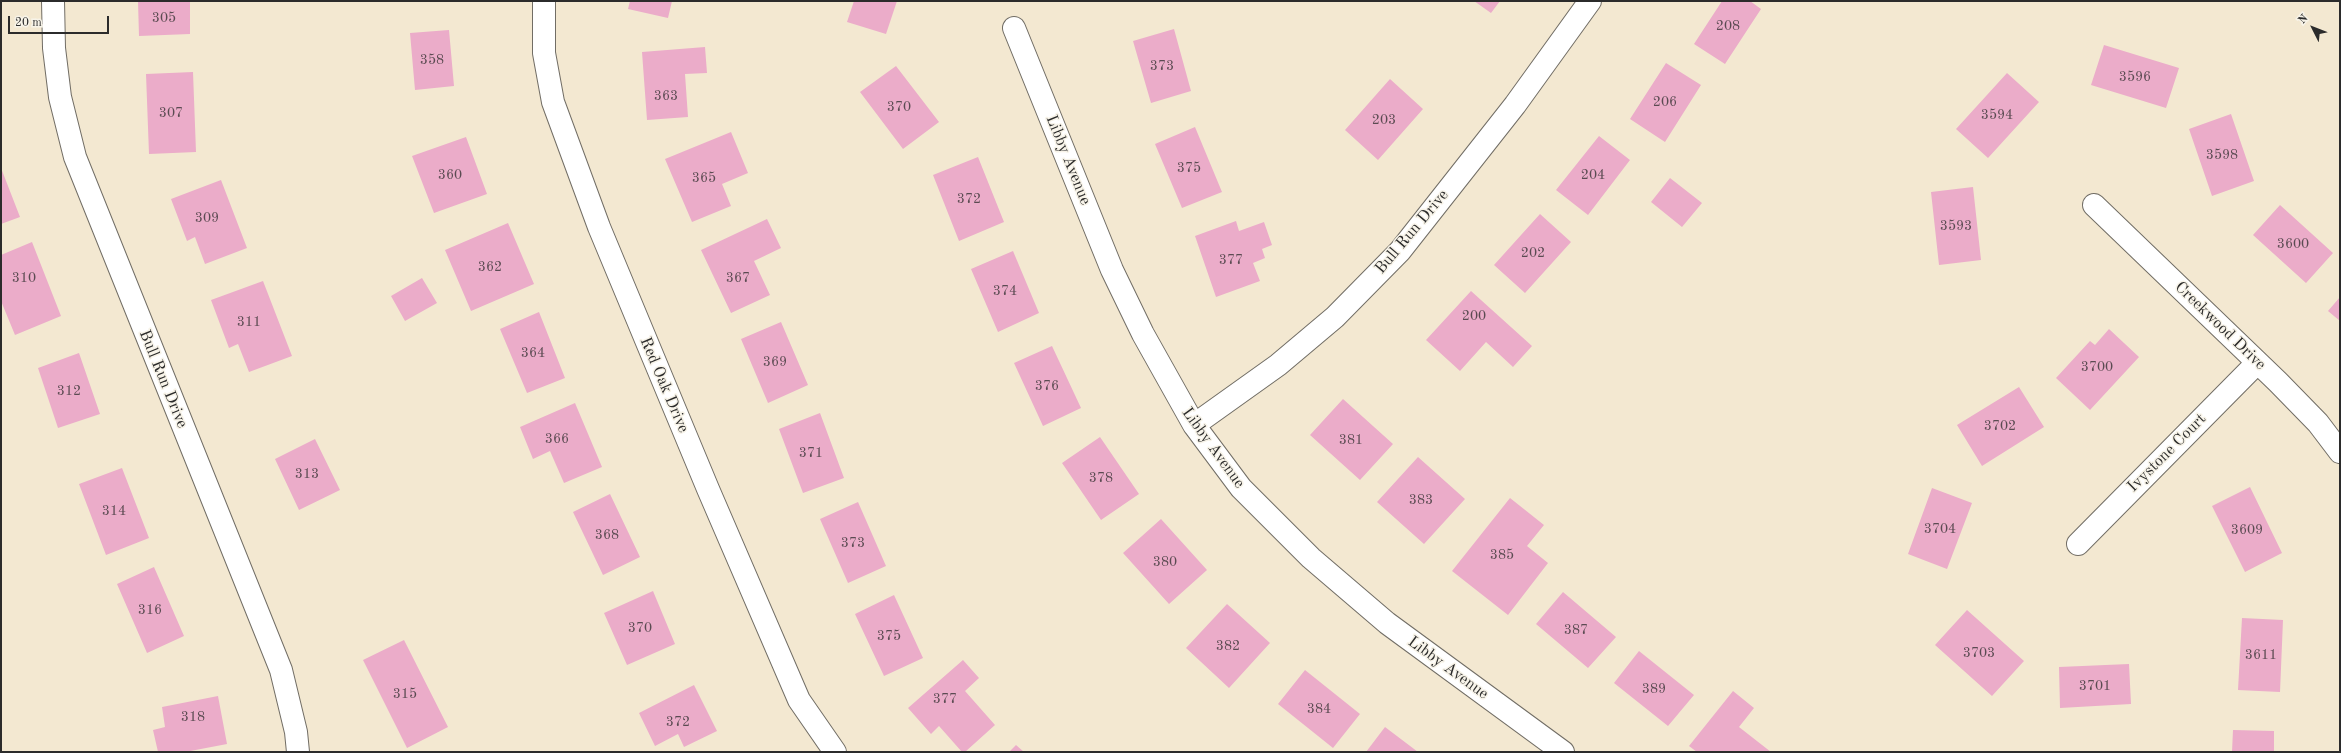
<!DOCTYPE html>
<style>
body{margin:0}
#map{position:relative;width:2341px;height:753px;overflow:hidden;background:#f3e8d1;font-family:"Old Standard TT",serif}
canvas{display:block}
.frame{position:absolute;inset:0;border:2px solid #2b2b2b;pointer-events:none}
.north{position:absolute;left:2293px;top:8px;width:40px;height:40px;-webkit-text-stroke:3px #f7f3e8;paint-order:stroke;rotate:312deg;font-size:11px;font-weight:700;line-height:16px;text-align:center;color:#2b2b2b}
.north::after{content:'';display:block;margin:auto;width:14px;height:18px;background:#2b2b2b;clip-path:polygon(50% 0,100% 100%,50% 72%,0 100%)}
.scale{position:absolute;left:8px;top:16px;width:101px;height:18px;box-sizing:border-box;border:2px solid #2b2b2b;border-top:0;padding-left:5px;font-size:12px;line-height:14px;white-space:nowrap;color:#2b2b2b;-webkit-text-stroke:3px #f7f3e8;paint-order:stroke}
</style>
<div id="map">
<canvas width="2341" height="753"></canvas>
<div class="frame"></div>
<div class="north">N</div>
<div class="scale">20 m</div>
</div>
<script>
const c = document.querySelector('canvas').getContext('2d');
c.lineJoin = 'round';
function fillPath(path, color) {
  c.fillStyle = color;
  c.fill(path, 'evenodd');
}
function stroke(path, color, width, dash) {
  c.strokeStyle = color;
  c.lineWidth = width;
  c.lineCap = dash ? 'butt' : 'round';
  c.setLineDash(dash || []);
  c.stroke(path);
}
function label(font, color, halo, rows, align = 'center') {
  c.font = font + ' "Old Standard TT",serif';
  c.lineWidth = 3;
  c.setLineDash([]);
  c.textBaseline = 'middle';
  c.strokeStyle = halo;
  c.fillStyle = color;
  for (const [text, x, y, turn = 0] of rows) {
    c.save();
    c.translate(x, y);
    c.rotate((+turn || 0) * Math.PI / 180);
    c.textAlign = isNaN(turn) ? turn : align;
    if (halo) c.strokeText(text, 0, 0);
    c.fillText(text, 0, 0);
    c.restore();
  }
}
fillPath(new Path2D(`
 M138,1h52v33l-51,2z
 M630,1h42l-4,17 -40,-9z
 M854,1h43l-11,33 -39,-12z
 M1474,1h26l-9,12z
 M1722,1h28l11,8 -36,55 -31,-20z
 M1174,29l17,62 -40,12 -18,-62z
 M449,30l5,56 -39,4 -5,-57z
 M2104,45l75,23 -13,40 -75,-23z
 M705,47l2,26 -22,1 3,43 -41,3 -5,-68z
 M1666,63l35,22 -36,57 -35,-23z
 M896,66l43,56 -36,27 -43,-57z
 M193,72l3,80 -47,2 -3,-80z
 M2007,73l32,29 -51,56 -32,-29z
 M1390,79l33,30 -45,51 -33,-30z
 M2231,114l23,67 -42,15 -23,-67z
 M1195,127l27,65 -40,16 -27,-64z
 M731,132l17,41 -26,11 9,22 -39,16 -27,-63z
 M1599,136l31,24 -42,55 -32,-25z
 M466,137l21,57 -53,19 -22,-57z
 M978,157l26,65 -45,19 -26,-66z
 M1,168l19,49 -19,7z
 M1670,178l32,25 -20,24 -31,-25z
 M221,180l26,68 -42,16 -10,-27 -8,4 -16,-42z
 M1973,187l8,73 -42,5 -8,-73z
 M2280,205l53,48 -27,30 -53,-48z
 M1540,214l31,28 -46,51 -31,-28z
 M767,219l14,29 -27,13 16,34 -39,18 -30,-63z
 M1236,221l3,10 25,-9 8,23 -10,4 3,9 -12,5 7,18 -44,16 -21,-61z
 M508,223l26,61 -63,27 -26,-61z
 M32,242l29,74 -46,19 -14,-34v-46z
 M1013,251l26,62 -41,19 -27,-63z
 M422,278l15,25 -32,18 -14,-25z
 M263,281l29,75 -43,16 -11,-28 -9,4 -18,-48z
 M1471,291l61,55 -19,21 -27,-25 -26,29 -34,-31z
 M2340,297v24l-12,-10z
 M539,312l26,66 -38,15 -27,-64z
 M781,322l27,63 -40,18 -27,-64z
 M2109,329l30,28 -49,53 -34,-32 34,-37 5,4z
 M1052,346l29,62 -38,18 -29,-63z
 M79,353l21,61 -42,14 -20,-60z
 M2019,387l25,40 -62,39 -25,-41z
 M1343,399l50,45 -33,36 -50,-45z
 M575,403l27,64 -38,16 -14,-32 -17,8 -13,-32z
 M820,413l24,65 -41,15 -24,-64z
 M1100,437l39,57 -38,26 -39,-57z
 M315,439l25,51 -41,20 -24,-51z
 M1418,457l47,42 -41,45 -47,-42z
 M122,468l27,70 -43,17 -27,-71z
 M2250,487l32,66 -37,19 -33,-66z
 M1932,488l40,15 -25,66 -39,-15z
 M610,494l30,63 -37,18 -30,-63z
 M1510,498l34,27 -17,21 21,17 -40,52 -56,-44z
 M858,502l28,64 -38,17 -28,-64z
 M1161,519l46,51 -38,34 -46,-51z
 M154,567l30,69 -37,17 -30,-69z
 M653,591l22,53 -48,21 -23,-52z
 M1563,592l53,45 -28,31 -52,-44z
 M894,595l29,63 -39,18 -29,-62z
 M1227,604l43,39 -41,45 -43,-40z
 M1967,610l57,51 -32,35 -57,-51z
 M2242,618l41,2 -3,72 -42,-2z
 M404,640l44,87 -41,21 -44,-88z
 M1639,651l55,44 -26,31 -54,-43z
 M963,660l16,18 -14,13 30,34 -30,27h-3l-23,-26 -8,8 -23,-26z
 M2129,664l2,40 -71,4 -1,-41z
 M1305,670l55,44 -27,34 -55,-44z
 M694,685l23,46 -33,16 -6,-13 -23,12 -16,-33z
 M1733,691l21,17 -15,19 32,25h-74l-8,-6z
 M218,696l9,48 -42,8h-27l-5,-22 12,-3 -3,-20z
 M1385,727l33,25h-52z
 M2233,730l41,1v21h-42z
 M1016,745l8,7h-15z`), '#ebacc9');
const minor = new Path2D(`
 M53,1l1,47 6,49 15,60 206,513 15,62 2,20
 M544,1v52l9,49 46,125 109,262 91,211 36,52
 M1014,28l98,242 31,64 51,91 47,63 70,70 76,65 176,129
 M2094,205l184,177 40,41 22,29
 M1194,425l84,-60 57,-48 65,-66 115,-146 75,-104
 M2078,544l179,-181`);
stroke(minor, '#716d65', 24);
stroke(minor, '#fff', 22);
label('14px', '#5b4b52', null, [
 ["305",164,18],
 ["208",1728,26],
 ["358",432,60],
 ["373",1162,66],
 ["3596",2135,77],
 ["363",666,96],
 ["206",1665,102],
 ["370",899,107],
 ["307",171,113],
 ["3594",1997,115],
 ["203",1384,120],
 ["3598",2222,155],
 ["375",1189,168],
 ["360",450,175],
 ["204",1593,175],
 ["365",704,178],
 ["372",969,199],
 ["309",207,218],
 ["3593",1956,226],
 ["3600",2293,244],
 ["202",1533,253],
 ["377",1231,260],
 ["362",490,267],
 ["310",24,278],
 ["367",738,278],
 ["374",1005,291],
 ["200",1474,316],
 ["311",249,322],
 ["364",533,353],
 ["369",775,362],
 ["3700",2097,367],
 ["376",1047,386],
 ["312",69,391],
 ["3702",2000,426],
 ["366",557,439],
 ["381",1351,440],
 ["371",811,453],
 ["313",307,474],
 ["378",1101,478],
 ["383",1421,500],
 ["314",114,511],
 ["3704",1940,529],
 ["3609",2247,530],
 ["368",607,535],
 ["373",853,543],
 ["385",1502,555],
 ["380",1165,562],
 ["316",150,610],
 ["370",640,628],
 ["387",1576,630],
 ["375",889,636],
 ["382",1228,646],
 ["3703",1979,653],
 ["3611",2261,655],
 ["3701",2095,686],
 ["389",1654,689],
 ["315",405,694],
 ["377",945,699],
 ["384",1319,709],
 ["318",193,717],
 ["372",678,722]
]);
label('16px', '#2b2b2b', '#f7f3e8', [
 ["Libby Avenue",1068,160,68],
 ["Bull Run Drive",1412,232,-50],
 ["Creekwood Drive",2220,326,44],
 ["Bull Run Drive",163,379,68],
 ["Red Oak Drive",664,385,67],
 ["Libby Avenue",1213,448,54],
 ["Ivystone Court",2167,453,-45],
 ["Libby Avenue",1448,668,36]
]);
</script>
